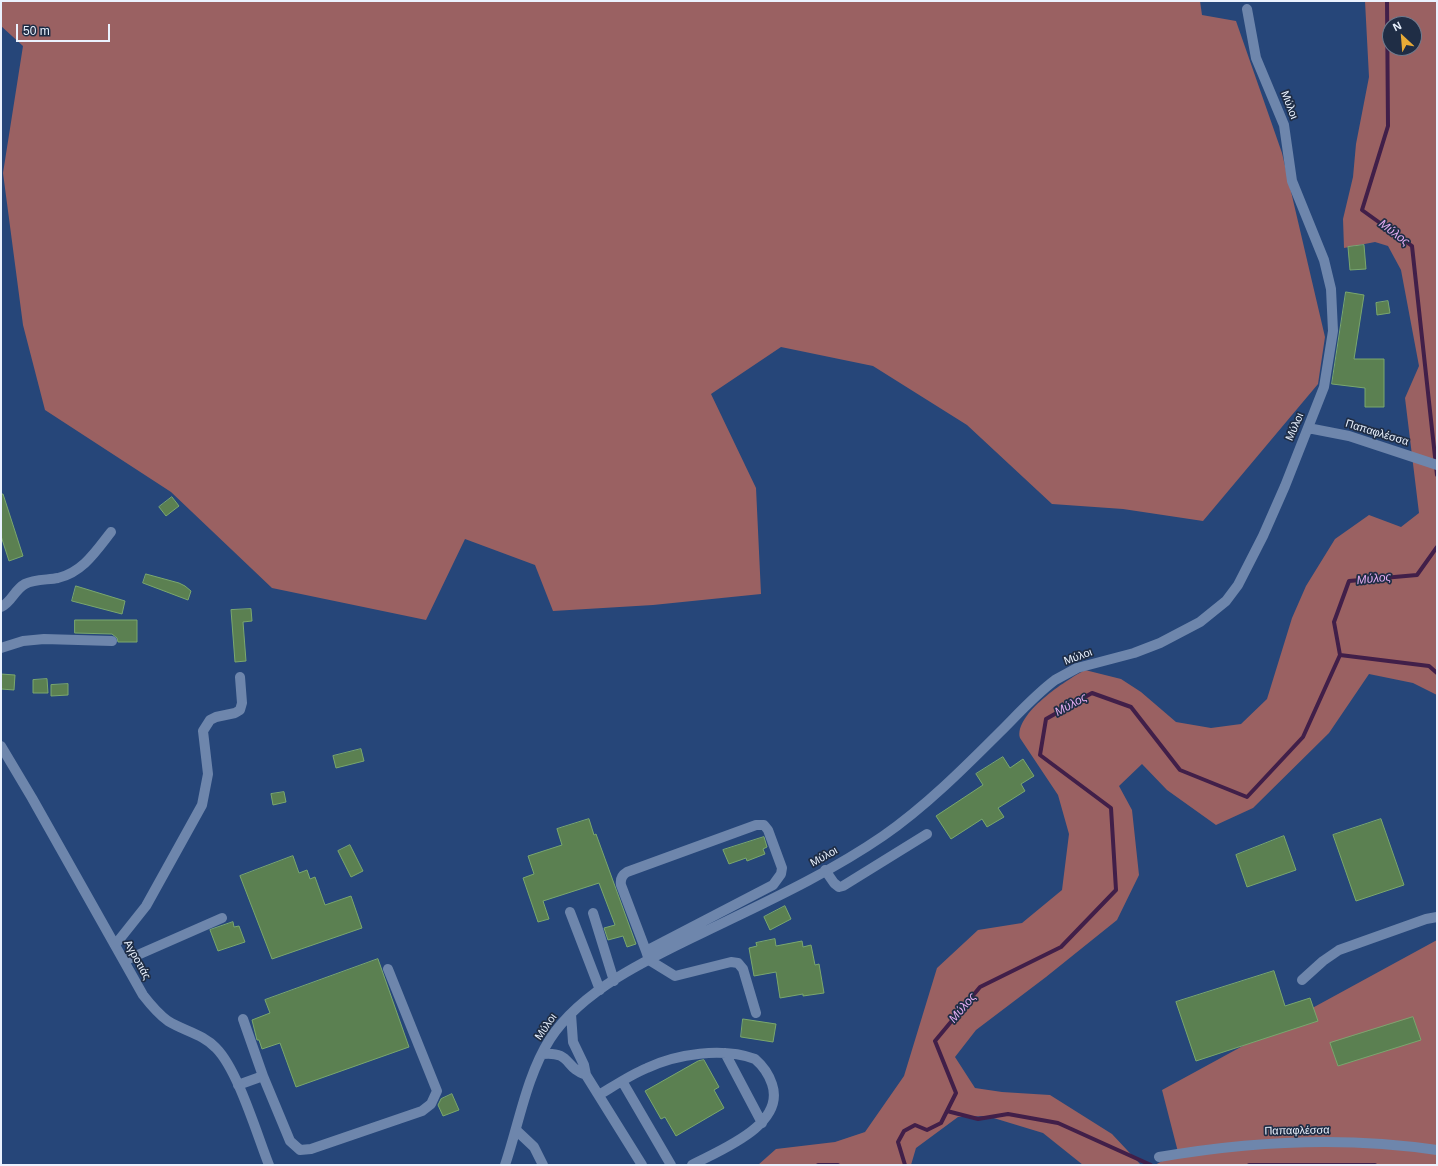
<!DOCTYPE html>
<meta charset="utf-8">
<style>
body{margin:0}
#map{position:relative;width:1438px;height:1166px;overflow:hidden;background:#264679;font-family:Arial,sans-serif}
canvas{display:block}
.frame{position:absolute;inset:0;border:2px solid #eaf2fe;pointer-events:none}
.north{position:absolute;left:1382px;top:16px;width:40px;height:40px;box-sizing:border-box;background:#1f2d45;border:1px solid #707c8f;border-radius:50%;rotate:334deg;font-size:11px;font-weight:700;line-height:16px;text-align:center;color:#eaf2fe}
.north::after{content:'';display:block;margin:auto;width:14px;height:18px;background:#e8ab37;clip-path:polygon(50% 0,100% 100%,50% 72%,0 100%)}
.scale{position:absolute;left:16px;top:24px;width:94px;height:18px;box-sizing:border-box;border:2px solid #eaf2fe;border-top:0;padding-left:5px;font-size:12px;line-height:14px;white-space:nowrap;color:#eaf2fe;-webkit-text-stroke:3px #1f2d45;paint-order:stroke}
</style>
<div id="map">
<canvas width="1438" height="1166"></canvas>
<div class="frame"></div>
<div class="north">N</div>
<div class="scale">50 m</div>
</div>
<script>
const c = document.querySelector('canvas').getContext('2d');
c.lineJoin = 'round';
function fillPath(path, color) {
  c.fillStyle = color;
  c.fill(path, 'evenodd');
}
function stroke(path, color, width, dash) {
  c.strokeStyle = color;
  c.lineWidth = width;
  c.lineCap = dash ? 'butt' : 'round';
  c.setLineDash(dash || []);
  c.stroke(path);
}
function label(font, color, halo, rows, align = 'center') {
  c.font = font + ' Arial,sans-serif';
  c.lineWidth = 3.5;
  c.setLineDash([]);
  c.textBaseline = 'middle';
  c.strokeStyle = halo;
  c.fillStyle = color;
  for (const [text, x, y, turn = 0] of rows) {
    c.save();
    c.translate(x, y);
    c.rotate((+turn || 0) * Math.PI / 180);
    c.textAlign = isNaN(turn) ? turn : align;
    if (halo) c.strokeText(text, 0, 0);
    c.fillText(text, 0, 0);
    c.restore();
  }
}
fillPath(new Path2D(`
 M1,1h1199l2,14 34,6 46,132 43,184 -7,47 -115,137 -80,-12 -71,-5 -85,-79 -94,-59 -92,-19 -70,47 45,94 5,106 -108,11 -100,6 -18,-46 -70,-26 -39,81 -154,-32 -101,-96 -126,-82 -22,-85 -20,-152 20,-127 -22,-20z
 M1365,1h72v694l-24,-12 -44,-9 -40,59 -76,75 -37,17 -49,-35 -25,-26 -23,22 13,24 7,65 -22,45 -71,57 -70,53 -21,27 20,31 27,4 48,3 62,39 29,31h-58l-40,-32 -56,-17 -29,1 -42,31 -5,17h-153l18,-16 59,-7 30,-10 39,-56 33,-108 41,-38 44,-7 40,-33 7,-56 -11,-39 -38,-57c-6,-24 46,-58 65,-68l36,9 20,13 35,30 35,6 30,-4 26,-25 25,-81 14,-32 29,-47 34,-24 32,12 18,-14 -14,-115 14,-32 -18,-96 -13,-24 -13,-4 -31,6 -1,-29 10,-42 3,-33 13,-67zM1390,24h24v24h-24z
 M1437,940v225h-282l23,-13 -16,-62z`), '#9a6162');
stroke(new Path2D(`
 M1387,1l1,125 -26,84 50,36 25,229
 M1340,655l89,11 8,7
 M947,1111l31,8 30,-5 50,9 93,42
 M818,1165h20
 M905,1165l-7,-23 6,-11 11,-6 12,5 14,-7 15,-30 -21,-52 45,-54 81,-40 55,-57 -5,-82 -71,-53 6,-36 46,-26 39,14 49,63 67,27 56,-60 37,-82 -6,-33 15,-41 68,-6 20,-28
 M1249,1165h126`), '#411f49', 4);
const building = new Path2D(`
 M1364,245l2,24 -16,1 -2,-23z
 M1346,292l18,3 -10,64h30v48h-19v-19l-33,-4z
 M1388,301l2,12 -13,2 -1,-12z
 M1,494h2l20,62 -14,5 -8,-25z
 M172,497l7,9 -13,10 -7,-9z
 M146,574l33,9 6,3 6,5 -3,9 -45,-17z
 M76,586l49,15 -3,13 -50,-13z
 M251,609l1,12 -9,1 3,39 -11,1 -4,-52z
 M75,620h62v22h-19l-1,-4 -5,-4 -37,-1z
 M1,674l14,1 -1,15 -13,-1z
 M47,679l1,14h-15v-13z
 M68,684v11l-17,1v-11z
 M361,749l3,12 -28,7 -3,-12z
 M1003,757l7,11 13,-9 11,17 -13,8 4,7 -27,17 6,9 -17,10 -5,-8 -31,20 -15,-23 47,-31 -7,-11z
 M284,792l2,10 -13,3 -2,-11z
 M589,819l5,16 2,-1 40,110 -9,3 -4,-11 -15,4 -4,-12 11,-3 -16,-42 -56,18 6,18 -11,3 -15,-44 11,-4 -6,-18 34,-11 -5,-16z
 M1381,819l23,66 -48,16 -23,-66z
 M1284,836l12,34 -49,17 -11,-32z
 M764,837l3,10 -4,2 2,5 -18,7 -1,-3 -17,6 -6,-14z
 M350,845l13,26 -12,6 -13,-26z
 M293,856l6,17 8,-3 3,9 5,-2 10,28 26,-9 11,32 -90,31 -32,-83z
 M785,906l6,13 -21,11 -6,-13z
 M233,922l1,5 5,-1 6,16 -27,9 -8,-21z
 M775,939l1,7 26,-5 1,6 8,-2 4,20 4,-1 5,29 -21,3v-2l-23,4 -4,-26 -22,4 -5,-28 8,-2 -1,-3z
 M378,959l31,88 -113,40 -16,-44 -18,6 -3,-9h-2l-5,-20 18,-7 -5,-13z
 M1274,971l11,35 25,-8 8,23 -122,40 -20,-59z
 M1413,1017l8,23 -83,26 -8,-23z
 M743,1019l33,5 -3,18 -32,-5z
 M704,1060l15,27 -5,3 10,18 -48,28 -11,-19 -4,2 -16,-28 53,-30z
 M452,1094l7,16 -16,6 -5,-11 3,-6z`);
fillPath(building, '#5b8051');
stroke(building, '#7aa76e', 1);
stroke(new Path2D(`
 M1308,428l41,8 88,29
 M1,607c11,-5 13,-17 24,-23 9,-5 23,-4 33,-6 25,-6 38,-27 53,-46
 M1,648l22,-7 21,-2 68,2
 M1,746l31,52 111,197c7,9 15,19 25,26 16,10 35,13 48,27 22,22 41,87 53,117
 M825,870l9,13 5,4 4,-1 84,-52
 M570,912l30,78
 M593,913l21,68
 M115,945l31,-39 56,-101 6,-31 -5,-43 7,-11 6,-3 19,-4 5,-3 2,-7 -2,-26
 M646,951l127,-66 8,-11 1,-6 -14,-38 -4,-5h-8l-129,47c-5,3 -7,7 -6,13l25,66 3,9 26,16 56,-14 7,1 5,6 13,44
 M124,961l98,-43
 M1302,980l21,-19 16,-11 87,-31 11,-2
 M571,1014l2,28 11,23 2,10 56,90
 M243,1019l20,57 27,65 10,9 11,-1 111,-38 9,-7 6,-13 -49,-122
 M725,1053l37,70
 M542,1054c30,-3 22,14 44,21
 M622,1081l49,84
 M238,1085l25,-9
 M599,1095c15,-9 31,-20 48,-27 30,-14 75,-21 108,-9 7,6 14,16 17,25 14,41 -52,66 -80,81
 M516,1130l18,17 9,18
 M1159,1157c92,-16 185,-21 278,-7
 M505,1165c14,-41 21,-88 45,-126 36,-56 120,-90 179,-119 52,-25 106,-51 154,-84 42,-29 81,-68 117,-104 18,-18 35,-37 55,-52l22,-12 57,-15 26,-10 40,-21 26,-21 12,-16 25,-49 22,-50 39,-99 9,-56 -2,-42 -7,-29 -32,-79 -8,-56 -28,-67 -9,-49`), '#6e86ac', 10);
label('11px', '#eaf2fe', '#1f2d45', [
 ["Μύλοι",1289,105,69],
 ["Μύλοι",1295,427,-67],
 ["Παπαφλέσσα",1377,433,17],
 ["Μύλοι",1078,657,-20],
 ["Μύλοι",824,857,-29],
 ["Αγροτιάς",137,960,61],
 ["Μύλοι",546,1027,-55],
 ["Παπαφλέσσα",1297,1131,-1]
]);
label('italic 12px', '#e4acf2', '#1f2d45', [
 ["Μύλος",1394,233,37],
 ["Μύλος",1374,579,-6],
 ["Μύλος",1071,705,-29],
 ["Μύλος",963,1008,-50]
]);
</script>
